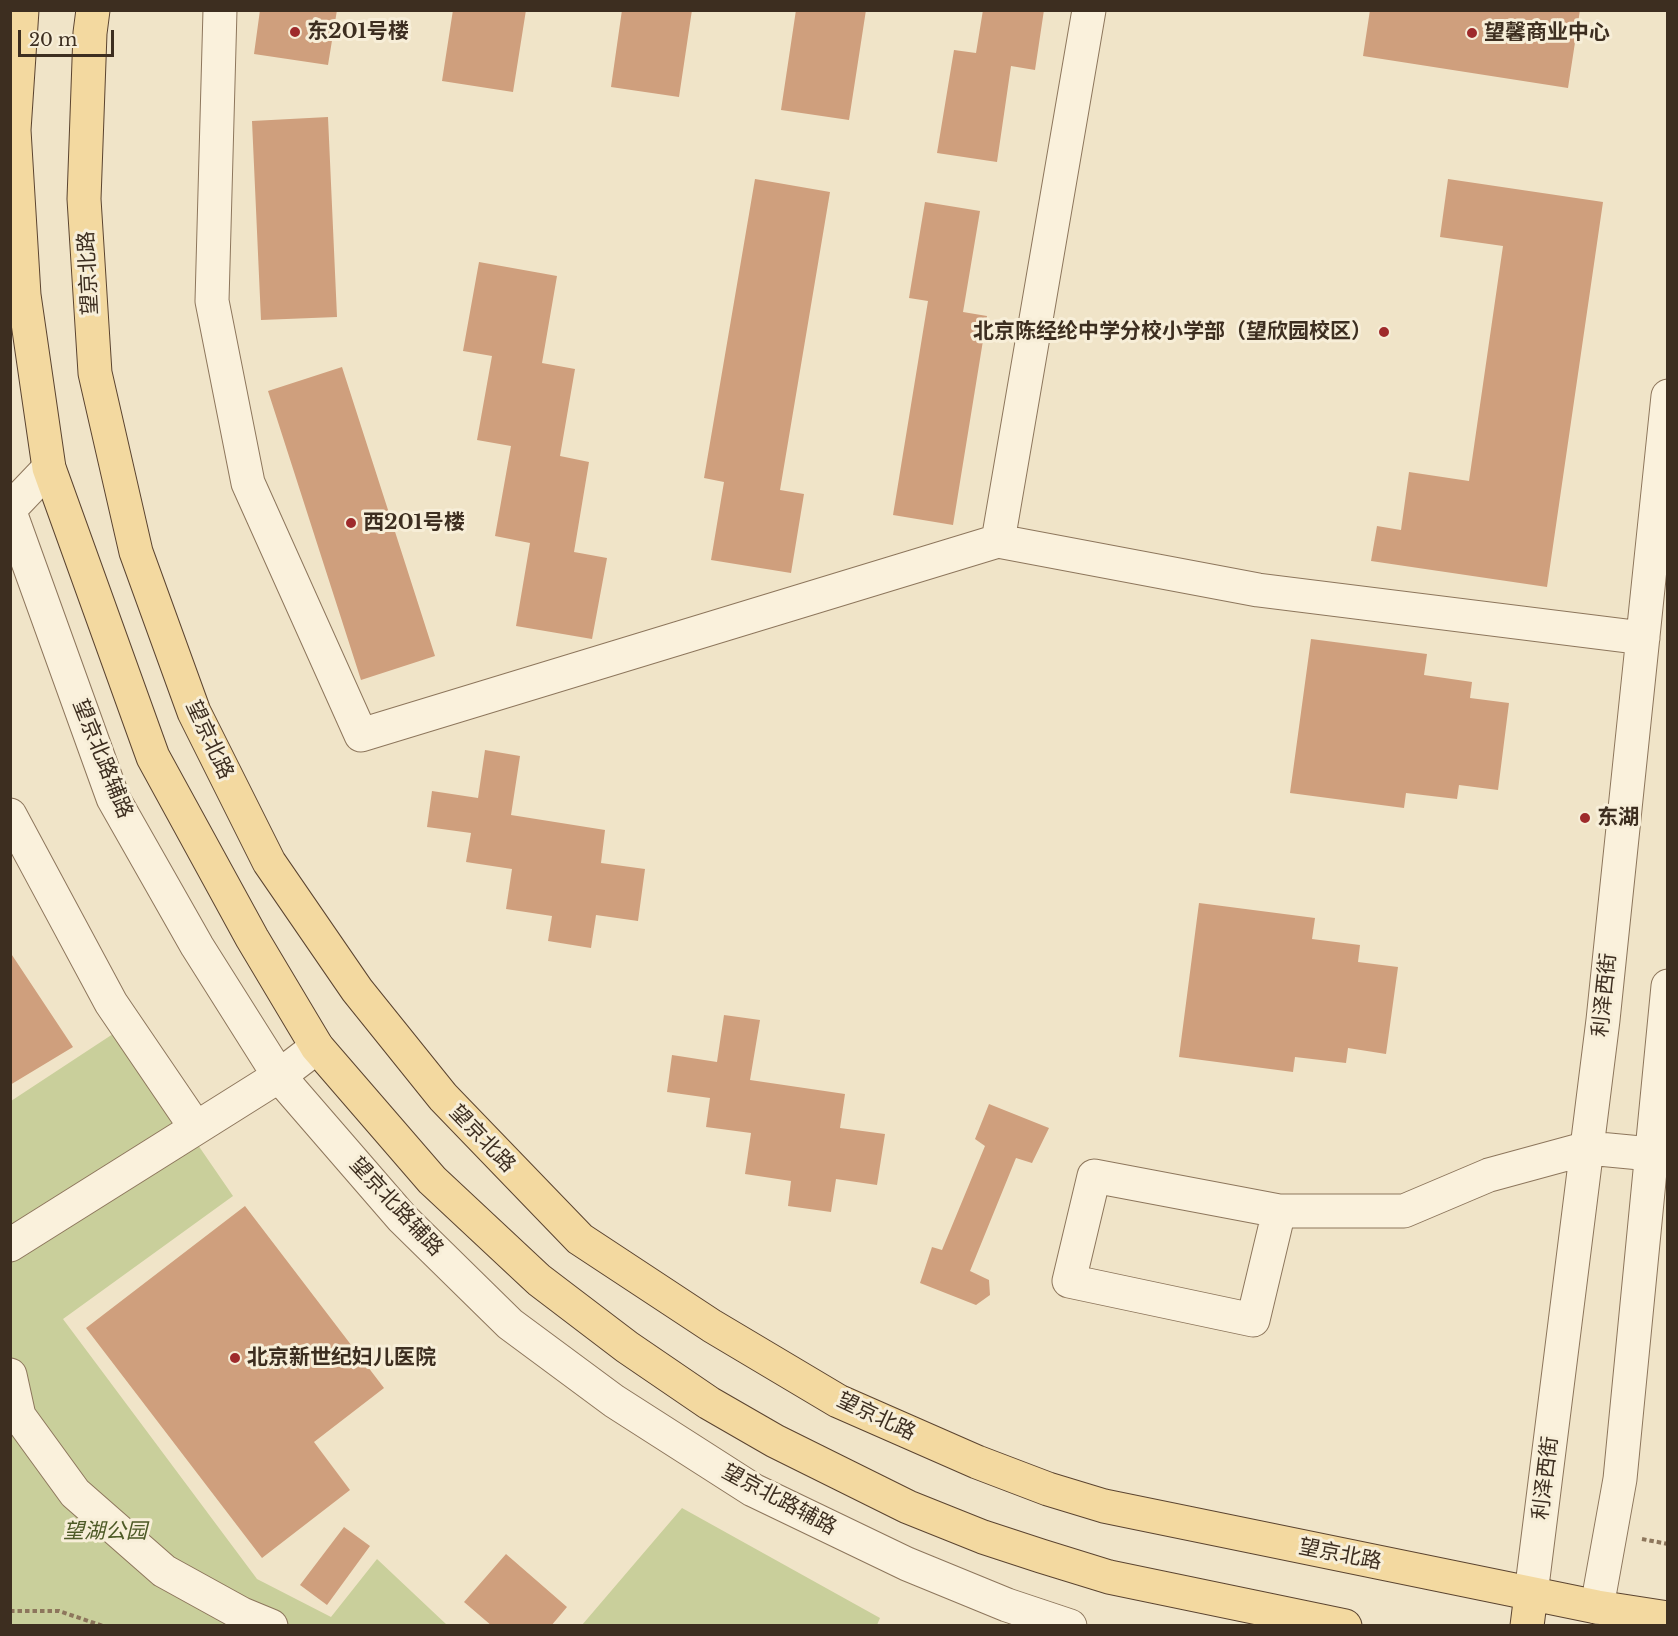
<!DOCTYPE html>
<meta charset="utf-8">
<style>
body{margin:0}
#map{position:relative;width:1678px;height:1636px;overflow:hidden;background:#f0e4c8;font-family:"Libre Baskerville",serif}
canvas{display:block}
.frame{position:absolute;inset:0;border:12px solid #3d2e20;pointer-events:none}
.scale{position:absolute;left:18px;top:30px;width:96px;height:27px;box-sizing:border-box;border:3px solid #3d2e20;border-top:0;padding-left:8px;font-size:18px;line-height:21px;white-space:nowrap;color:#3d2e20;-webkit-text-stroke:4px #f7eed8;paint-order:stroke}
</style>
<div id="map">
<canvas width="1678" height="1636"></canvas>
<div class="frame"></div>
<div class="scale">20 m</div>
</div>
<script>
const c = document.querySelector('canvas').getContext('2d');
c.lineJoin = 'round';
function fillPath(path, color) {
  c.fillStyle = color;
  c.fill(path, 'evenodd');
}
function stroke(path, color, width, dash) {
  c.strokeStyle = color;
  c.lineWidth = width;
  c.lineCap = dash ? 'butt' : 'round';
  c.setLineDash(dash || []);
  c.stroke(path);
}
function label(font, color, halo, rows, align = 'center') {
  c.font = font + ' "Libre Baskerville","Noto Sans SC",serif';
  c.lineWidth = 6;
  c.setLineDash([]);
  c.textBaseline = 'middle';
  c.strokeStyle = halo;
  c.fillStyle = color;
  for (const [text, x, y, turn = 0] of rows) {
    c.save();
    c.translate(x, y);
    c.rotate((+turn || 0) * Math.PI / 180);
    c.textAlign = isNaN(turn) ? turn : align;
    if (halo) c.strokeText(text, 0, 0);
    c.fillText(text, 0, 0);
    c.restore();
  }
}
fillPath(new Path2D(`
 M119,1030l114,166 -170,123 194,260 74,38 46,-58 70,66 -436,1v-525z
 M682,1508l198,110 -3,7h-295z`), '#c9cf9b');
fillPath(new Path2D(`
 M260,10h77l-9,55 -74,-11z
 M453,10h73l-13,82 -71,-11z
 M622,10h70l-13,87 -68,-10z
 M796,10h70l-17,110 -68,-10z
 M983,10h61l-9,60 -24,-4 -14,96 -60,-9 17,-103 22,3z
 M1370,10h210l-12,78 -205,-32z
 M328,117l9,200 -76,3 -9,-199z
 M755,179l75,13 -50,298 24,4 -13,79 -80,-13 13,-78 -20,-4z
 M1448,179l155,23 -56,385 -176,-26 6,-35 24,4 8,-58 60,9 34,-235 -63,-9z
 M925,202l55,9 -17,101 24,4 -34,209 -60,-10 35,-214 -19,-3z
 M479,262l78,14 -15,87 33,6 -15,87 29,6 -15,90 33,6 -15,81 -76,-13 14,-83 -35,-7 16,-90 -34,-6 15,-84 -29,-5z
 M342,367l93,289 -74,24 -93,-289z
 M1311,639l116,15 -3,21 48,7 -2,16 39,5 -11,87 -39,-5 -2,14 -51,-6 -2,15 -114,-15z
 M485,750l35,6 -9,59 94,15 -4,33 44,6 -7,52 -42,-6 -5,33 -43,-7 4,-25 -46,-7 6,-40 -46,-7 5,-29 -44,-6 5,-36 46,7z
 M1199,903l116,15 -3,21 48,6 -2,17 40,5 -12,87 -38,-6 -2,15 -51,-6 -2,15 -114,-15z
 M10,952l63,95 -63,38z
 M724,1015l36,5 -10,60 95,14 -5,34 45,6 -8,51 -41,-6 -5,33 -43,-6 3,-25 -46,-7 6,-41 -45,-6 4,-29 -43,-6 5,-37 45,7z
 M989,1104l60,24 -17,35 -16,-5 -46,113 19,9 1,15 -14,10 -56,-22 12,-36 10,3 43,-104 -10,-7z
 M245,1206l139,182 -70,54 36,48 -88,68 -176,-230z
 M344,1527l26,19 -43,59 -27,-20z
 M506,1554l61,53 -16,19h-59l-28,-24z`), '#cf9f7d');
const minor = new Path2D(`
 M220,10l-8,291 36,182 113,252 637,-194 260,49 385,48
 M10,509l39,-41
 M10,512l103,286 84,148 82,130 123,142 108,106 104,77 139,89 154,74 100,41 63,21
 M998,541l91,-531
 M10,815l101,188 85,125
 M1279,1211l-26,109 -184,-39 25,-105 185,35h125l85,-36 99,-27 63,6
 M10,1245l269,-169 38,-29
 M10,1375l9,41 56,77 89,78 78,43 29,12
 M1531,1594l72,-574 65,-624
 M1597,1607l23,-128 48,-493`);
const major = new Path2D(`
 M22,10l-8,120 10,165 25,173 104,289 99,181 65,109 115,133 107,100 88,67 82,56 66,38 133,66 75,30 58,19 68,21 236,49
 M93,10l-3,23 -6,166 11,174 41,179 58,160 75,150 88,128 86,107 137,142 132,87 126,75 139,61 71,27 56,17 493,101 71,11
 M1527,1626l4,-32`);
stroke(minor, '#8d765c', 35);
stroke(major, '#5b4430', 35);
stroke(new Path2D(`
 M1642,1539l26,5
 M10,1611h49l44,15`), '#8d765c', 4, [4.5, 3]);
stroke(minor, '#faf1dc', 33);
stroke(major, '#f3d9a0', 33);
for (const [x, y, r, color] of [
 [295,32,6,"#9e2a2b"],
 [1472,33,6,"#9e2a2b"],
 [1384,332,6,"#9e2a2b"],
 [351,523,6,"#9e2a2b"],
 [1585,818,6,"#9e2a2b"],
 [235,1358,6,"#9e2a2b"]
]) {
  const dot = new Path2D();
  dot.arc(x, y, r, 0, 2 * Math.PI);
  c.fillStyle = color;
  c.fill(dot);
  stroke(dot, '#f7eed8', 2);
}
label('bold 21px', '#3d2e20', '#f7eed8', [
 ["东201号楼",307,32],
 ["望馨商业中心",1484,33],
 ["北京陈经纶中学分校小学部（望欣园校区）",1372,332,"right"],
 ["西201号楼",363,523],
 ["东湖",1597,818],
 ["北京新世纪妇儿医院",247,1358]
], 'left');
label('21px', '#3d2e20', '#f7eed8', [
 ["望京北路",89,273,-93],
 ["望京北路",209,740,65],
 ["望京北路辅路",102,759,68],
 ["利泽西街",1605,995,-84],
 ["望京北路",482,1139,46],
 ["望京北路辅路",396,1207,47],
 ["望京北路",876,1417,25],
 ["利泽西街",1546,1478,-83],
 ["望京北路辅路",779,1500,28],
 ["望京北路",1340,1555,11]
]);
label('italic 21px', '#4d5a26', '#f7eed8', [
 ["望湖公园",105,1532]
]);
</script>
